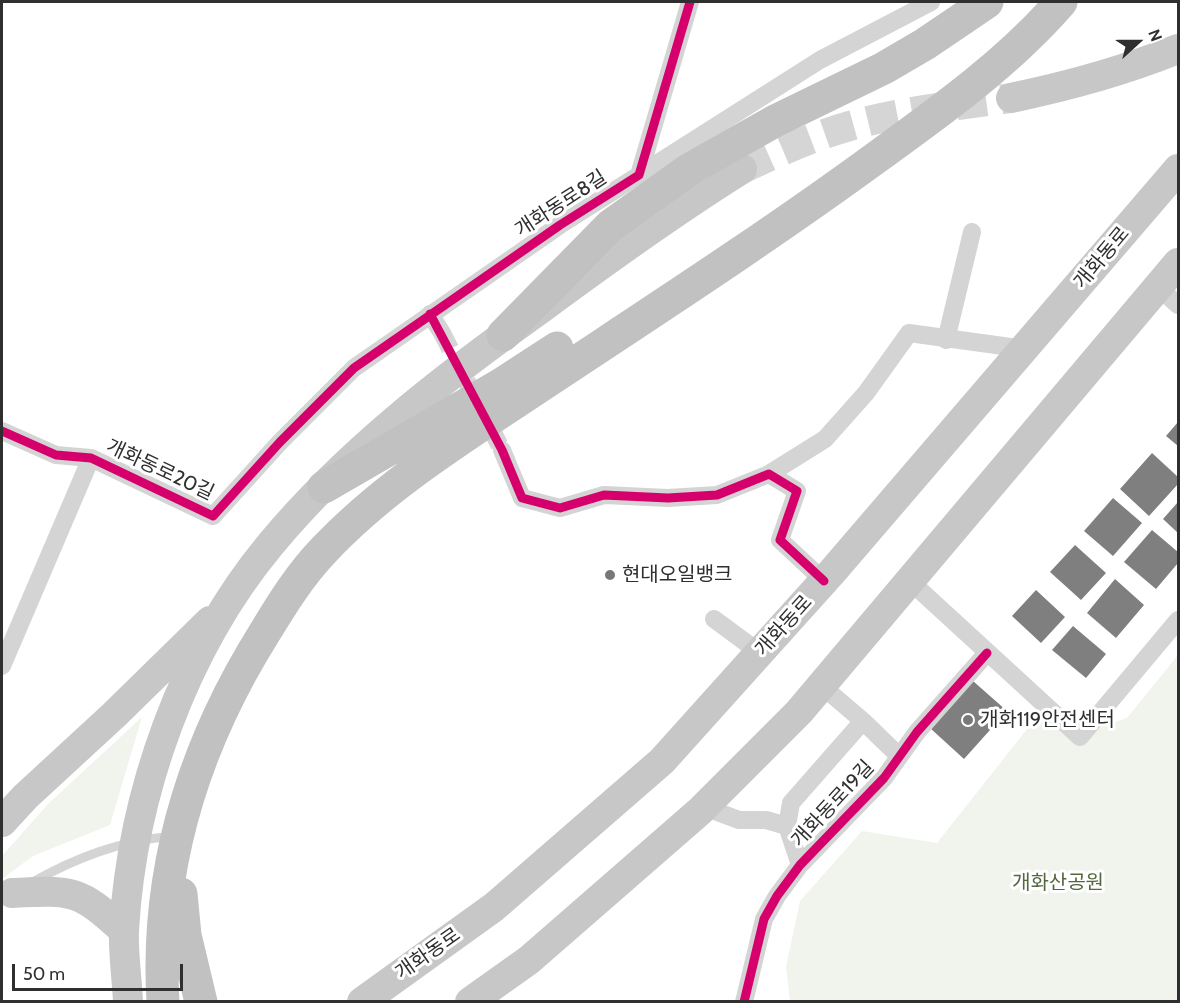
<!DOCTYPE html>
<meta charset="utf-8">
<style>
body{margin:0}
#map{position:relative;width:1180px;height:1003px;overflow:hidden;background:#fff;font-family:Cabin,sans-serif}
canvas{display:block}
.frame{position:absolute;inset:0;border:3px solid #2f2f2f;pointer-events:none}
.north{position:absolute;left:1108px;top:12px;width:60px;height:60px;-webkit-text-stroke:4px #fff;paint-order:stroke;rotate:69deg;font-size:16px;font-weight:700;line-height:24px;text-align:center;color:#2f2f2f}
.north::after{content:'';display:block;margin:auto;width:21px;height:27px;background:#2f2f2f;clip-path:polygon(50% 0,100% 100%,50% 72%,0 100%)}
.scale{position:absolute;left:12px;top:964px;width:171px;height:27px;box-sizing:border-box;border:3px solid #2f2f2f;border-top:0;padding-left:8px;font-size:18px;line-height:21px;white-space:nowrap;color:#2f2f2f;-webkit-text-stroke:4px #fff;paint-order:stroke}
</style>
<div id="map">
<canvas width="1180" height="1003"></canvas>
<div class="frame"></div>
<div class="north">N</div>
<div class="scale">50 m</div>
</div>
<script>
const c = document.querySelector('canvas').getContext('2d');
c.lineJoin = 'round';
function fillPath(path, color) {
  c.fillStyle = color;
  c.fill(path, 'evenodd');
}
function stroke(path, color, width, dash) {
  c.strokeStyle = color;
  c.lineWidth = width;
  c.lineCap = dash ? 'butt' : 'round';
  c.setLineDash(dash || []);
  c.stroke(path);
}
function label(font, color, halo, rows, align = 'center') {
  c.font = font + ' Cabin,"Noto Sans KR",sans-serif';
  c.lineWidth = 6;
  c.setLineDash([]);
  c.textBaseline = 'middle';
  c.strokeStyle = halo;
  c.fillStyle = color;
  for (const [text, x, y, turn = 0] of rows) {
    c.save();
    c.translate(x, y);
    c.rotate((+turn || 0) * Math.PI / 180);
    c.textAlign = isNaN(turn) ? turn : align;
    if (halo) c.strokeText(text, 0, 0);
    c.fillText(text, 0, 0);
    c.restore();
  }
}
fillPath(new Path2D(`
 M1178,655v346h-388l-4,-34 14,-66 62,-70 75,12 105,-133 40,23 45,-15z
 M142,717l-32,108 -77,31 -31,23v-23l46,-52z`), '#f1f4ed');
fillPath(new Path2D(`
 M1178,422v24l-12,-10z
 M1152,453l26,24v7l-29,32 -29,-27z
 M1113,498l29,25 -29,33 -29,-25z
 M1178,502v31l-15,-14z
 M1152,530l26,22v11l-22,26 -32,-27z
 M1075,545l31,28 -25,27 -31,-28z
 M1115,579l29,26 -28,33 -29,-25z
 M1036,590l29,27 -24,26 -29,-27z
 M1073,626l33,28 -20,24 -34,-28z
 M973,681l34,30 -43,48 -34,-31z`), '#7f7f7f');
stroke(new Path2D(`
 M442,333l60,117`), '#d5d5d5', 18, [18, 9]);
stroke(new Path2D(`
 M742,169c36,-17 72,-33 111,-44 51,-14 105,-20 158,-27`), '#d5d5d5', 30, [30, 15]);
stroke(new Path2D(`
 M31,883c46,-26 89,-42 142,-47`), '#d4d4d4', 9);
stroke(new Path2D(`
 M639,175l181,-115 111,-58
 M1158,287l20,18
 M430,314l12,19
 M946,340l26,-108
 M2,431l54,24 35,3 122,58 67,-74 74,-74 206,-143 79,-50 51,-173
 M502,450l20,48 38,10 44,-13 64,3 49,-3 52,-21 28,17 -17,49 44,41
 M769,474l56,-35 41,-46 43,-60 116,16
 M911,582l169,155 98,-117
 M714,619l46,34
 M2,666l89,-208
 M863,721l36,35
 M704,807l35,13h27l21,6
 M800,865l-13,-39 4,-23 72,-82 -41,-35
 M744,1002l20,-83 13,-23 23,-31 84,-87 33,-46 70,-79`), '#d4d4d4', 18);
stroke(new Path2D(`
 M1011,98c58,-12 113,-27 167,-49
 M2,822l23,-25 89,-82 96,-94
 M12,893c60,-3 67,-4 112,38
 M128,1002c-1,-24 -5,-49 -4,-72 8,-136 59,-280 146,-385 77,-93 175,-168 273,-238 65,-48 130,-95 199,-138
 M362,1002l132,-95 168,-146 170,-189 346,-403
 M470,1002l59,-42 171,-149 99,-99 379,-449`), '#c7c7c7', 30);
stroke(new Path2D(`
 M503,335l107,-109 80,-57 85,-48 109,-53 41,-24 62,-42
 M324,487l176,-102 57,-37
 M181,894l4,41 16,67
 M163,1002c-8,-135 31,-257 102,-370 17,-28 35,-57 58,-81 60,-64 136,-111 208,-159 116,-77 234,-153 346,-235 65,-47 132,-95 184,-155`), '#c1c1c1', 33);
stroke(new Path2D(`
 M430,314l72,136 20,48 38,10 44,-13 64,3 49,-3 52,-21 28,17 -17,49 44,41
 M2,431l54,24 35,3 122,58 67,-74 74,-74 206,-143 79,-50 51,-173
 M744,1002l20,-83 13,-23 23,-31 84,-87 33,-46 70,-79`), '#d6006c', 9);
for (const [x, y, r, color] of [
 [610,575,6,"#787878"],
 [968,720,6,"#787878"]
]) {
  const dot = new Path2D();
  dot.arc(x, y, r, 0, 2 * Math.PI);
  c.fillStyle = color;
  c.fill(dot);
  stroke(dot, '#fff', 2);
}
label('20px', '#2f2f2f', '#fff', [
 ["개화동로8길",561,204,-33],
 ["개화동로",1102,258,-50],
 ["개화동로20길",160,470,25],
 ["개화동로",784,626,-48],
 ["개화동로19길",833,804,-47],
 ["개화동로",428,954,-35]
]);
label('20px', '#2f2f2f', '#fff', [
 ["현대오일뱅크",622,575],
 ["개화119안전센터",980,720]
], 'left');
label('20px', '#54683f', '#fff', [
 ["개화산공원",1058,883]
]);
</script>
